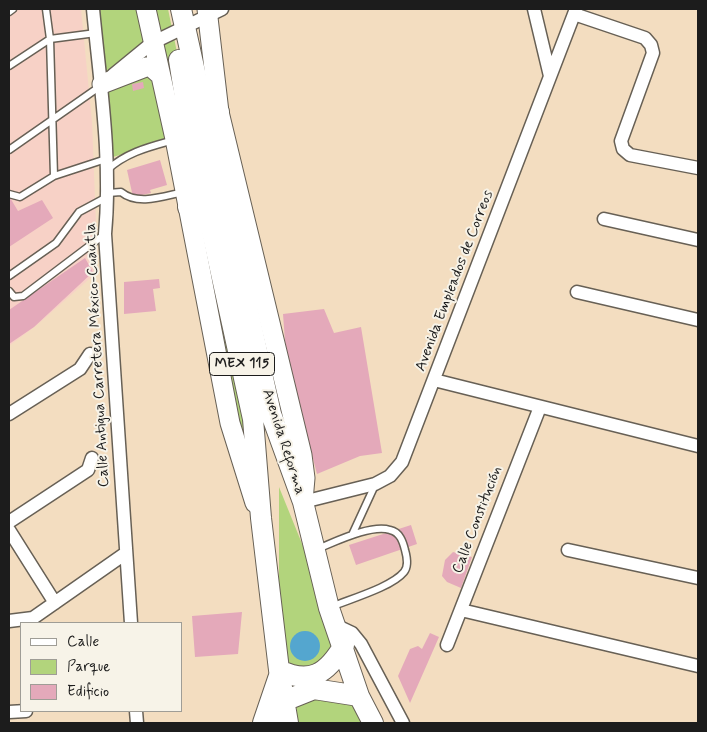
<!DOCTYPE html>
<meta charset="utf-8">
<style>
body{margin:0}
#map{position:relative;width:707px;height:732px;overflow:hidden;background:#f3ddc0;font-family:Mynerve,sans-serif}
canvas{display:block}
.frame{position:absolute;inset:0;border:10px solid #1c1c1c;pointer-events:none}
.legend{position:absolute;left:20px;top:622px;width:162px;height:90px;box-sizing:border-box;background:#f7f3e8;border:1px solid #9f9d96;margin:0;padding:6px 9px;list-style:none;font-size:15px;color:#1c1c1c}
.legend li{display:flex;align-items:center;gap:10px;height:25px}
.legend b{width:25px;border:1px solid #9f9d96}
</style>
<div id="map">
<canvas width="707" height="732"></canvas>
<div class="frame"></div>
<ul class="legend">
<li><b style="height:6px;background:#fff"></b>Calle</li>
<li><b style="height:14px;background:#b2d47c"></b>Parque</li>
<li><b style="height:14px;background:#e4a9ba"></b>Edificio</li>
</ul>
</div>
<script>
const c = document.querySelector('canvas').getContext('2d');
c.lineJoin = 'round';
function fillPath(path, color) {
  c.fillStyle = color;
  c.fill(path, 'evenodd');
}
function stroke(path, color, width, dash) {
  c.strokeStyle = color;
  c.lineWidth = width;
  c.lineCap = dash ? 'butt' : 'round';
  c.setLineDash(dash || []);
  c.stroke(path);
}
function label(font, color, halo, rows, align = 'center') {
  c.font = font + ' Mynerve,sans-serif';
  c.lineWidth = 4;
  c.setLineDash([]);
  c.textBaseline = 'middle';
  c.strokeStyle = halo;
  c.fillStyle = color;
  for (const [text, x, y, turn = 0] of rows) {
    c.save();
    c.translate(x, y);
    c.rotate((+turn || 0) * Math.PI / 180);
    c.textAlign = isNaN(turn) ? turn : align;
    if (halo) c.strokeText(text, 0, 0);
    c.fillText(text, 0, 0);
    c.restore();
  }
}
fillPath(new Path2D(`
 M9,9h72l11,113 5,129 -1,22 -59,52 -28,21z`), '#f7d1c6');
fillPath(new Path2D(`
 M93,9h75l65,313 28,196 -86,-379 -69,20z
 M279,487l56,138 -5,41 -51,4z
 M298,694l61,2 14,27h-78z`), '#b2d47c');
fillPath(new Path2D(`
 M290 646a15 15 0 1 1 30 0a15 15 0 1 1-30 0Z`), '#54a6cf');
fillPath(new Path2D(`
 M143,82l1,6 -11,3 -1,-7z
 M160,160l7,25 -17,5 1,3 -18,4 -6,-27z
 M9,196l9,15 24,-11 11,18 -44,29z
 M85,258l8,14 -59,55 -25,17v-34z
 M159,279l1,9 -7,1 3,22 -32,3v-32z
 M324,309l10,24 27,-6 21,126 -22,3 -43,18 -31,-119 -3,-41z
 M411,525l6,19 -61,21 -7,-20z
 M453,552l19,5 -11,31 -14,-6 -5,-6 3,-16z
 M242,612l-4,42 -43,3 -3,-41z
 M430,633l9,4 -29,66 -12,-27 12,-27 8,-3 4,3z`), '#e4a9ba');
const lane = new Path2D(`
 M46,9l4,30 46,-6
 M9,12l4,-3
 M9,66l41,-27 4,137 -34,21 -11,-3
 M9,150l93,-65
 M107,170c20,-18 42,-23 67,-30
 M54,176l52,-17
 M108,193l13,-1c17,14 43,4 63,0
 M9,276l47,-33 23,-31 28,-15
 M9,291l5,6 9,-1 82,-62
 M352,535l23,-50
 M317,549c18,-7 54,-25 73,-19 10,2 13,12 15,20 2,7 4,16 -1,22 -12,15 -54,27 -73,35`);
const street = new Path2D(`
 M93,9c7,74 19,150 12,225l26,389
 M534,9l16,67
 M574,14l71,24 6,7 2,8 -32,88 2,8 7,6 68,13
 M113,75l39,-32 70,-34
 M604,219l94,21
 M577,292l121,28
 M434,380l264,66
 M9,414l71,-45 10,-15
 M303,502l72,-18 15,-8 12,-14 174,-453
 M9,522l79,-52 4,-12
 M9,530l46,73
 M568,550l130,28
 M461,610l237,56
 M9,621l24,-3 93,-65
 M335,625l17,8 9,11 42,79
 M447,645l93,-238
 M136,711l1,12
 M9,712l17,-1`);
const secondary = new Path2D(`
 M146,9l29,130 55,284 25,80
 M207,9l12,103 83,343 3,23 -2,23
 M102,84l44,-17h5l9,8`);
const primary = new Path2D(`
 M181,9l90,405 32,88 26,106 30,88 14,27
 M179,60l12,76 62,283 8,99 18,152 9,53
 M212,142l7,-30
 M188,207l24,21
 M279,670c31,15 48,4 65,-25
 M284,701l30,-12 45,7`);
const highway = new Path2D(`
 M265,723l15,-44`);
stroke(lane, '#676055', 9);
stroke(street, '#676055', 15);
stroke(secondary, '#676055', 21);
stroke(primary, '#676055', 22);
stroke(highway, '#676055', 26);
stroke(lane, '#fff', 6);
stroke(street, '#fff', 12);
stroke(secondary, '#fff', 19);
stroke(primary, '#fff', 20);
stroke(highway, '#fff', 24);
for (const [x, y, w] of [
 [242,364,65]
]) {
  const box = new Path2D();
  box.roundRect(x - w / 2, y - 11.5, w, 23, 4);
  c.fillStyle = '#f7f3e8';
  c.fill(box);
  stroke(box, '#1c1c1c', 1);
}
label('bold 14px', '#1c1c1c', null, [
 ["MEX 115",242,364]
]);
label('15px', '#1c1c1c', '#f7f3e8', [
 ["Avenida Empleados de Correos",455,281,-69],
 ["Calle Antigua Carretera México-Cuautla",98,355,-93],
 ["Avenida Reforma",283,442,72],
 ["Calle Constitución",478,520,-69]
]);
</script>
